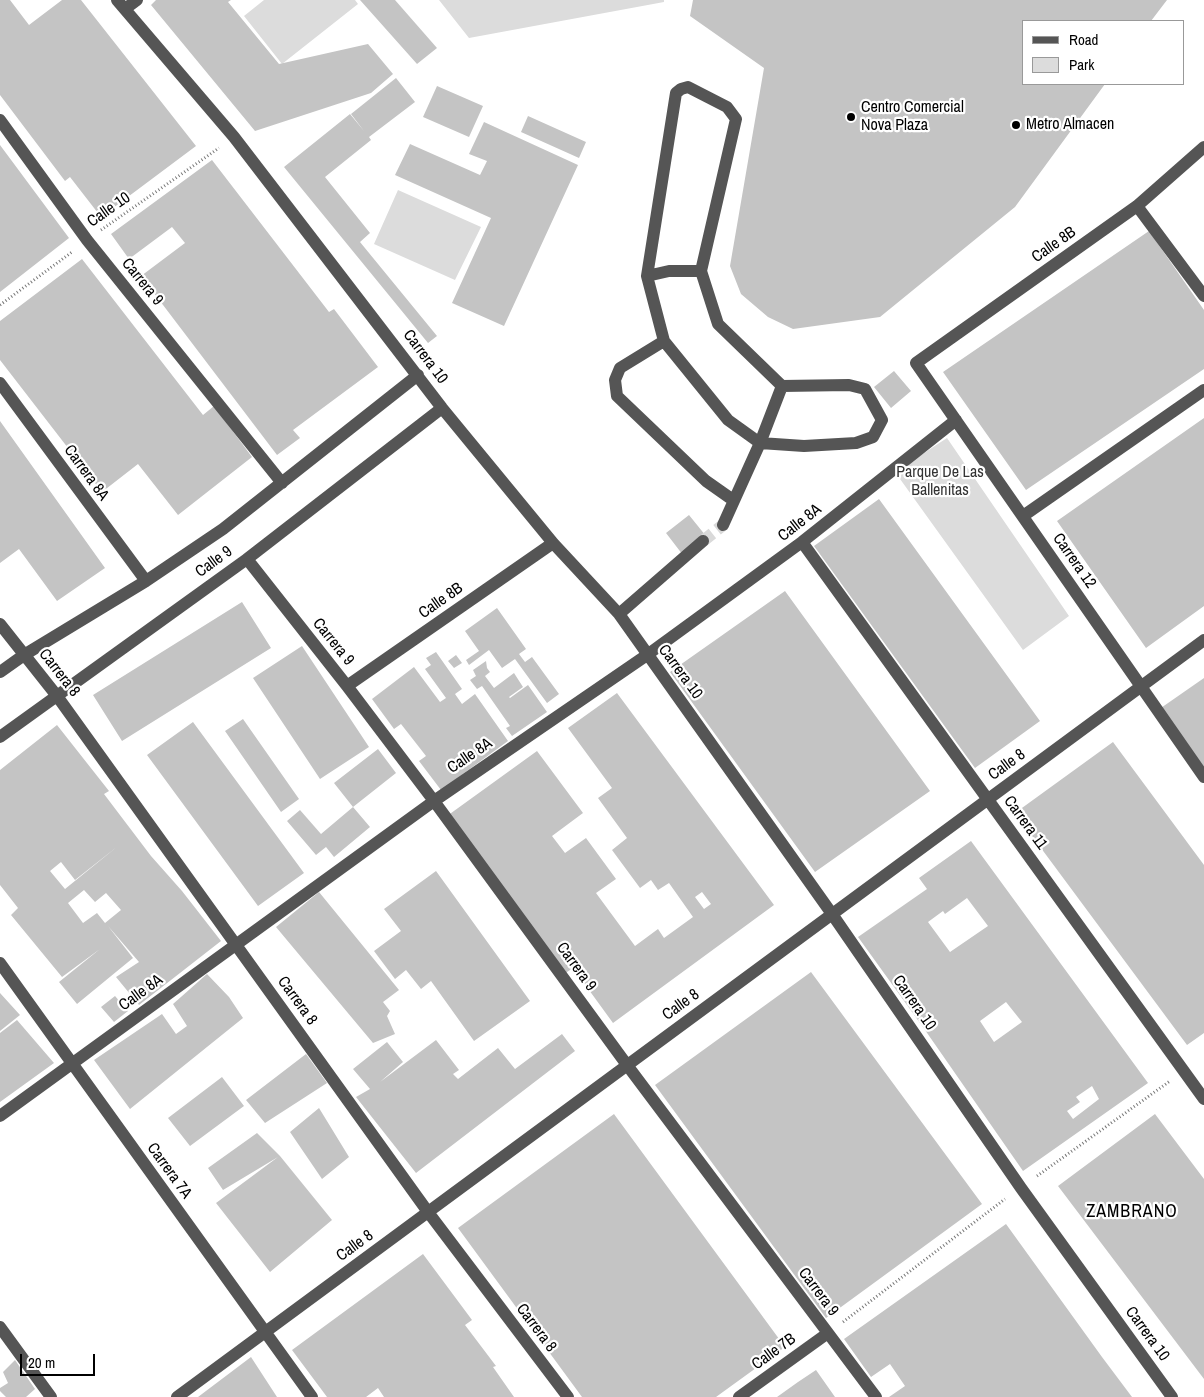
<!DOCTYPE html>
<style>
body{margin:0}
#map{position:relative;width:1204px;height:1397px;overflow:hidden;background:#fff;font-family:"Archivo Narrow",sans-serif}
canvas{display:block}
.legend{position:absolute;left:1022px;top:20px;width:162px;height:65px;box-sizing:border-box;background:#fff;border:1px solid #999;margin:0;padding:6px 9px;list-style:none;font-size:15px;color:#000}
.legend li{display:flex;align-items:center;gap:10px;height:25px}
.legend b{width:25px;border:1px solid #999}
.scale{position:absolute;left:20px;top:1354px;width:75px;height:22px;box-sizing:border-box;border:2px solid #000;border-top:0;padding-left:6px;font-size:15px;line-height:18px;white-space:nowrap;color:#000;-webkit-text-stroke:4px #fff;paint-order:stroke}
</style>
<div id="map">
<canvas width="1204" height="1397"></canvas>
<ul class="legend">
<li><b style="height:6px;background:#555"></b>Road</li>
<li><b style="height:14px;background:#dcdcdc"></b>Park</li>
</ul>
<div class="scale">20 m</div>
</div>
<script>
const c = document.querySelector('canvas').getContext('2d');
c.lineJoin = 'round';
function fillPath(path, color) {
  c.fillStyle = color;
  c.fill(path, 'evenodd');
}
function stroke(path, color, width, dash) {
  c.strokeStyle = color;
  c.lineWidth = width;
  c.lineCap = dash ? 'butt' : 'round';
  c.setLineDash(dash || []);
  c.stroke(path);
}
function label(font, color, halo, rows, align = 'center') {
  c.font = font + ' "Archivo Narrow",sans-serif';
  c.lineWidth = 4.5;
  c.setLineDash([]);
  c.textBaseline = 'middle';
  c.strokeStyle = halo;
  c.fillStyle = color;
  for (const [text, x, y, turn = 0] of rows) {
    c.save();
    c.translate(x, y);
    c.rotate((+turn || 0) * Math.PI / 180);
    c.textAlign = isNaN(turn) ? turn : align;
    if (halo) c.strokeText(text, 0, 0);
    c.fillText(text, 0, 0);
    c.restore();
  }
}
fillPath(new Path2D(`
 M264,0h91l3,4 -76,60 -38,-48z
 M439,0h225v2l-195,36z
 M398,190l83,37 -26,53 -81,-36z
 M947,438l122,178 -46,34 -128,-178z`), '#dcdcdc');
fillPath(new Path2D(`
 M0,0h10l19,25 33,-25h19l115,146 -95,71 -31,-40 -5,4 -65,-86z
 M156,0h75l-3,2 51,62 89,-20 25,30 -22,19 -116,38 -104,-126z
 M360,0h35l42,48 -20,16z
 M693,0h474l-16,21h-128v63h82l-90,123 -135,110 -87,12 -25,-12 -27,-23 -11,-28 34,-198 -74,-52z
 M396,78l19,24 -46,35 2,3 -46,37 45,56 -10,9 77,94 -9,7 -144,-176 66,-53 14,17 -13,-17z
 M437,86l46,20 -14,31 -46,-20z
 M528,116l58,26 -7,16 -58,-26z
 M484,122l94,43 -74,161 -52,-23 39,-85 -96,-43 15,-31 70,31 7,-14 -18,-7z
 M0,145l69,93 -69,54z
 M212,160l117,152 5,-3 44,58 -85,63 7,8 -23,17 -136,-179 44,-33 -13,-16 -43,32 -18,-25z
 M1149,231l55,79v59l-178,121 -83,-118z
 M82,259l121,156 11,-9 38,51 -74,58 -40,-51 -36,28 -102,-132v-39z
 M894,371l17,20 -20,17 -17,-21z
 M1204,418v188l-58,42 -89,-127z
 M0,421l105,147 -48,33 -38,-52 -19,14z
 M879,499l161,222 -65,47 -161,-222z
 M689,515l21,26 -24,18 -20,-26z
 M785,591l145,200 -115,81 -145,-200z
 M242,602l29,46 -149,93 -29,-46z
 M497,608l29,41 -7,5 6,8 7,-5 27,37 -12,9 -32,-44 -13,9 -13,-18 -20,15 -3,-5 13,-9 -14,-20z
 M302,646l67,101 -49,32 -67,-101z
 M436,652l26,37 -7,5 7,10 13,-10 33,47 -67,49 -22,-29 7,-5 -25,-32 -7,5 -22,-30 42,-32 26,35 6,-4 -21,-29 6,-4 -5,-7z
 M456,655l6,8 -8,5 -6,-7z
 M486,661l1,7 3,4 -5,4 9,12 20,-15 9,14 -14,10 1,1 18,-13 19,27 -35,24 -6,-8 4,-2 -28,-40 -5,3 -7,-9 6,-4 -3,-6z
 M1204,678v96l-46,-64z
 M617,693l157,212 -161,118 -40,-55 -9,6 -117,-158 90,-65 46,62 -31,23 13,17 21,-15 30,41 -20,14 39,53 23,-17 6,9 29,-21 -24,-34 -11,7 -7,-10 -11,8 -28,-38 15,-12 -29,-40 14,-10 -44,-60zM702,892l9,12 -7,5 -9,-12z
 M243,719l56,80 -18,13 -56,-81z
 M193,722l111,151 -46,33 -111,-151z
 M57,725l52,66 -5,3 47,62 31,35 39,50 -82,64 -23,-28 23,-15 -31,-36 25,32 -56,46 -18,-22 41,-33 -38,28 -51,-62 7,-7 -18,-23v-115zM118,846l-53,43 -15,-18 11,-9 14,18zM84,890l11,12 11,-9 15,17 -16,13 -8,-10 -14,10 -15,-20z
 M1113,742l91,123v168l-17,12 -172,-232z
 M378,749l18,24 -43,34 -19,-24z
 M353,807l17,20 -36,30 -8,-10 -10,8 -29,-34 13,-11 21,24z
 M971,841l177,242 -125,88 -98,-141 -67,-93 69,-48 -8,-11zM967,898l21,28 -38,26 -22,-30 15,-11 2,3zM1006,1002l16,20 -28,20 -14,-21zM1092,1086l7,13 -26,20 -6,-8 13,-9 -4,-5z
 M436,871l94,130 -56,40 -43,-60 -10,8 -15,-19 -11,9 -21,-28 27,-20 -17,-22z
 M319,892l80,98 -16,12 7,9 -3,5 8,18 -22,9 -97,-116z
 M811,972l171,232 -156,114 -171,-233z
 M207,974l22,23 14,21 -113,91 -36,-49 68,-46 14,20 11,-8 -14,-22z
 M0,993l20,22 -20,16z
 M115,996l13,15 -14,11 -13,-15z
 M17,1020l37,43 -54,39v-69z
 M562,1034l13,17 -159,122 -60,-76 14,-8 -17,-20 34,-27 16,20 -23,20 56,-42 23,30 -6,4 5,5 40,-31 17,21z
 M306,1054l21,29 -62,40 -19,-23z
 M222,1077l22,29 -54,40 -22,-28z
 M319,1108l30,49 -27,22 -32,-47z
 M614,1114l171,233 -69,50h-134l-124,-169z
 M1155,1114l49,65v200l-146,-193z
 M257,1133l23,23 52,64 -62,52 -54,-69 62,-46 -55,33 -15,-22z
 M1006,1224l96,133 30,40h-243l16,-11 -15,-22 -19,13 -27,-38z
 M423,1254l49,66 -7,5 31,41 -3,1 21,30h-130l-6,-9 -12,9h-39l-35,-47z
 M251,1357l26,40h-79z
 M15,1360l20,29 -9,8h-20l-6,-6v-3l8,-5 -5,-11z
 M816,1370l19,27h-58l21,-15z`), '#c4c4c4');
stroke(new Path2D(`
 M703,541l20,-16`), '#d9d9d9', 12, [12, 6]);
stroke(new Path2D(`
 M101,230l118,-82
 M0,305l72,-53
 M1037,1176l133,-95
 M843,1322l162,-123`), '#777', 3, [1, 2.5]);
stroke(new Path2D(`
 M117,0l117,137 208,271 111,135 66,71 213,300 189,274 151,209
 M125,9l12,-9
 M688,87l39,20 9,12 -35,152 17,53 64,62 67,-1 16,4 17,31 -9,17 -17,6 -52,3 -44,-3 -32,-23 -64,-79 -17,-65 29,-183 5,-4z
 M0,120l87,120 195,243
 M1204,147l-67,59 -221,157 288,414
 M1137,206l67,90
 M647,276l22,-5h32
 M664,341l-44,27 -5,12 2,16 89,85 27,19
 M0,383l146,198
 M1023,516l181,-126
 M723,525l37,-82 22,-57
 M802,542l402,557
 M247,559l100,127 87,115 193,264 249,332
 M619,614l84,-73
 M0,624l57,72 371,516 140,185
 M0,672l24,-17 122,-74 77,-52 195,-154
 M347,686l206,-143
 M0,737l247,-178 195,-151
 M0,963l312,434
 M0,1116l434,-315 213,-146 155,-113 154,-122
 M0,1327l51,70
 M177,1397l1027,-757
 M739,1397l89,-64`), '#555', 12);
for (const [x, y, r, color] of [
 [851,117,5,"#000"],
 [1016,125,5,"#000"]
]) {
  const dot = new Path2D();
  dot.arc(x, y, r, 0, 2 * Math.PI);
  c.fillStyle = color;
  c.fill(dot);
  stroke(dot, '#fff', 2);
}
label('16px', '#000', '#fff', [
 ["Centro Comercial",861,108],
 ["Nova Plaza",861,126],
 ["Metro Almacen",1026,125]
], 'left');
label('16px', '#000', '#fff', [
 ["Calle 10",109,210,-35],
 ["Calle 8B",1054,245,-35],
 ["Carrera 9",142,282,51],
 ["Carrera 10",425,357,53],
 ["Carrera 8A",86,473,54],
 ["Calle 8A",800,523,-38],
 ["Carrera 12",1074,561,55],
 ["Calle 9",214,562,-36],
 ["Calle 8B",441,601,-35],
 ["Carrera 9",333,642,51],
 ["Carrera 10",680,672,54],
 ["Carrera 8",59,673,52],
 ["Calle 8A",470,756,-34],
 ["Calle 8",1007,765,-36],
 ["Carrera 11",1025,823,54],
 ["Carrera 9",576,967,54],
 ["Calle 8A",141,993,-36],
 ["Carrera 8",297,1001,54],
 ["Carrera 10",914,1003,55],
 ["Calle 8",681,1005,-36],
 ["Carrera 7A",169,1171,54],
 ["Calle 8",355,1246,-36],
 ["Carrera 9",818,1292,53],
 ["Carrera 8",536,1328,53],
 ["Carrera 10",1147,1334,54],
 ["Calle 7B",774,1352,-36]
]);
label('16px', '#333', '#fff', [
 ["Parque De Las",940,473],
 ["Ballenitas",940,491]
]);
c.letterSpacing = '1px';
label('18px', '#000', '#fff', [
 ["ZAMBRANO",1132,1212]
]);
c.letterSpacing = '0px';
</script>
